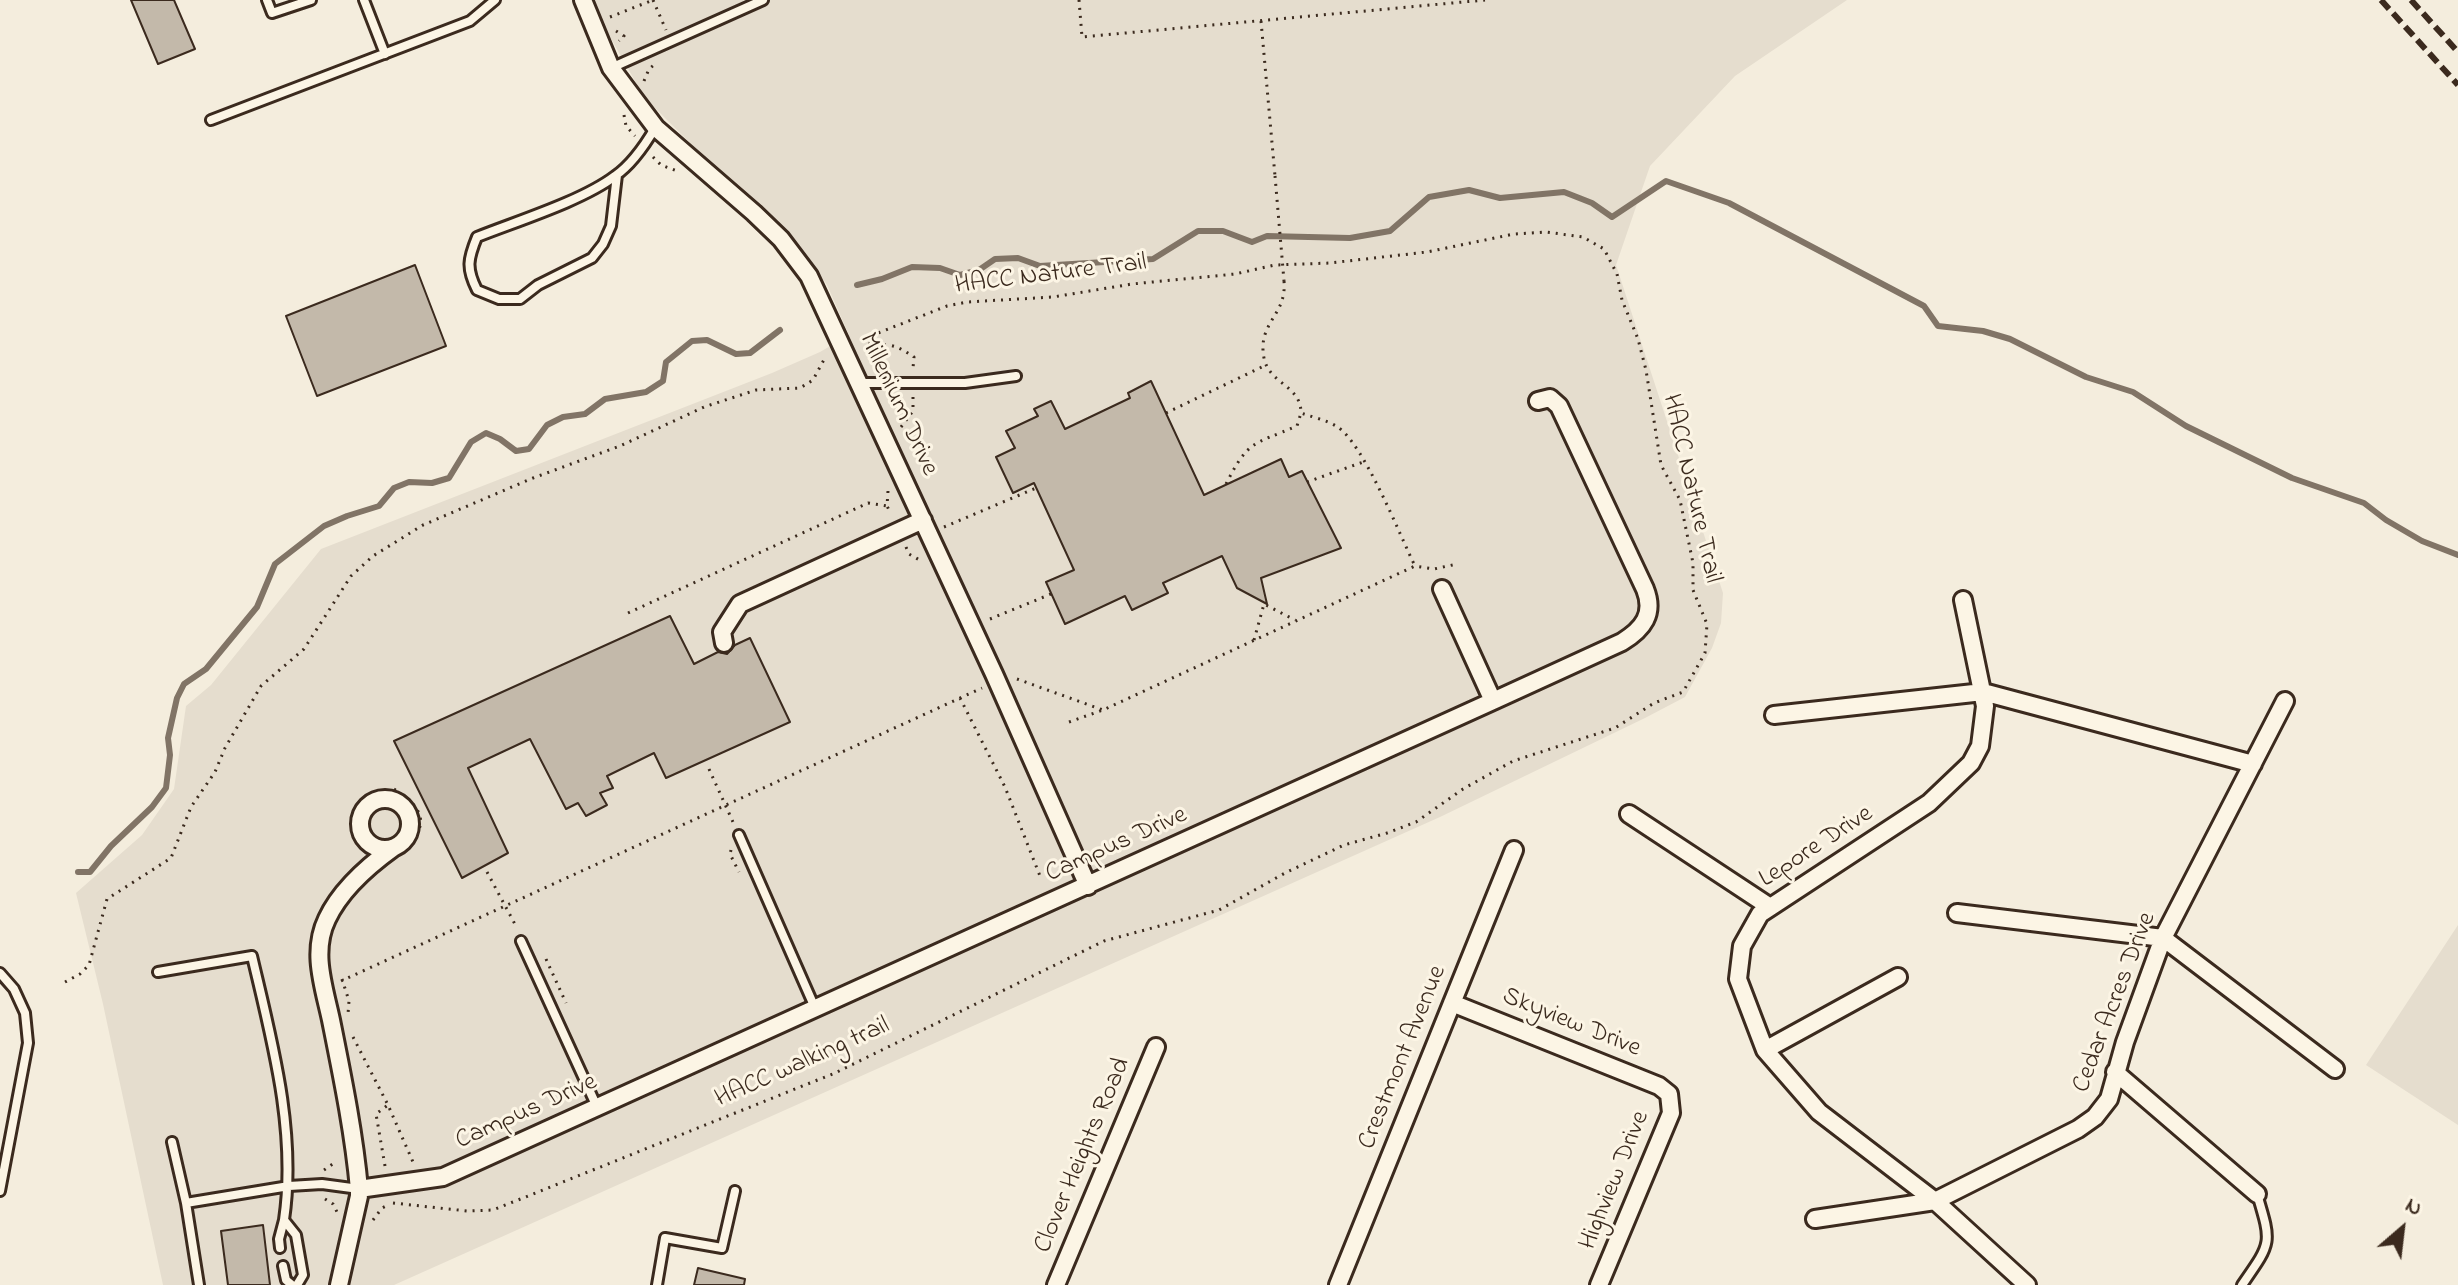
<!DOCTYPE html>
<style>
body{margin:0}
#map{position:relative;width:2458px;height:1285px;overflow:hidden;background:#f4eddd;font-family:"Indie Flower",sans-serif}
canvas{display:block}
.north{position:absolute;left:2362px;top:1189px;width:80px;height:80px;-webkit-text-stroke:6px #fcf5e5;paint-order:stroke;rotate:28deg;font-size:22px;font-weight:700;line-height:32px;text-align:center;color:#3b2a1e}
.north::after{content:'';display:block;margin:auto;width:28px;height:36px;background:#3b2a1e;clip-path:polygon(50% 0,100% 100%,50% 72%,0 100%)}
</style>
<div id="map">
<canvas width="2458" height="1285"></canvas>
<div class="north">N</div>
</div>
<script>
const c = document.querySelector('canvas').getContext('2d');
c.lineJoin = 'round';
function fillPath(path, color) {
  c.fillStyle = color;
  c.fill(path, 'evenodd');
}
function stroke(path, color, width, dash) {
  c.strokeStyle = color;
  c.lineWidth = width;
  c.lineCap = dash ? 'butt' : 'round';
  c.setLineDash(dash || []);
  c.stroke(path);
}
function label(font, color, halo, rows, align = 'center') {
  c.font = font + ' "Indie Flower",sans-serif';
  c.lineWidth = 6;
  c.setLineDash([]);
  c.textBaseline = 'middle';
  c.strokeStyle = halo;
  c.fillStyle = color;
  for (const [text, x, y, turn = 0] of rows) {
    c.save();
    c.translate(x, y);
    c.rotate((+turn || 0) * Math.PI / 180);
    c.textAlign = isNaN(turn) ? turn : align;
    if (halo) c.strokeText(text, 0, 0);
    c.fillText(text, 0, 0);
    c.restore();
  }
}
fillPath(new Path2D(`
 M594,0h1253l-112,76 -85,90 -34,99 107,328 -2,30 -9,25 -27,49 -40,21 -205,99 -1046,468h-231l-60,-281 -27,-111 66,-58 32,-46 12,-83 25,-21 110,-136 451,-176 48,-21 29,-17 -22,-50 -35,-49 -92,-83 -56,-56 -39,-69z
 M2458,925v200l-92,-60z`), '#e5ddce');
stroke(new Path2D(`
 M857,285l25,-6 30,-12 28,1 20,7 19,-5 16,-11 23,-1 22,8 113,-7 45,-28h25l29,11 15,-6 83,2 40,-7 39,-34 40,-7 31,8 64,-6 28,11 20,14 54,-36 63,22 195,103 14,20 45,5 27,8 76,38 47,15 53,34 106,52 72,25 22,17 36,21 36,14
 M78,872h12l21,-26 41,-39 14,-19 4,-33 -2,-17 9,-40 7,-14 22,-15 51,-62 18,-43 49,-38 23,-10 32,-10 15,-18 15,-6 23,1 17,-5 22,-36 15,-9 14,6 16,12 13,-2 18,-24 16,-8 22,-3 20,-15 41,-7 17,-11 3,-19 26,-21 15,-1 29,14 14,-1 30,-23`), '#817466', 6);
const building = new Path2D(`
 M131,0h43l21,49 -37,15z
 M415,265l31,81 -129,50 -31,-80z
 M1151,381l53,114 77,-36 8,18 13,-6 39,77 -80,30 6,26 -30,-16 -15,-32 -59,27 5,10 -36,17 -7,-14 -60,28 -19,-42 28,-12 -40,-87 -21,10 -17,-36 19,-9 -9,-17 32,-15 -4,-7 17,-8 14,28 65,-31 -2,-5z
 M670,616l24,48 24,-12 9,2 8,-9 15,-7 40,84 -124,56 -12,-25 -47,23 6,12 -13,5 7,12 -21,11 -8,-13 -12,6 -36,-70 -62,29 40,85 -46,25 -68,-137z
 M263,1225l7,60h-42l-7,-54z
 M698,1268l47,11 -1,6h-50z`);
fillPath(building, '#c3b9aa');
stroke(building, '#3b2a1e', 2);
const lane = new Path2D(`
 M267,0l5,13 39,-13
 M364,0l21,54
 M611,68l152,-68
 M211,120l259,-99 25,-21
 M617,175l-6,51 -8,18 -11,14 -54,27 -18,14h-21l-22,-9c-11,-22 -9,-31 0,-53 40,-16 105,-36 138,-61 16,-11 30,-31 40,-48
 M860,383h105l51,-7
 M739,835l76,173
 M521,941l76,166
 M158,972l94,-16c20,85 45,176 32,264l12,15 7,40 -6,10
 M0,973l14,16 11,24 3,30 -28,148
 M172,1142l14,61
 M280,1248l-1,-9 5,-19
 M283,1266l3,14 6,5
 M199,1285l-13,-82 103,-17 33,-2 37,5
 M657,1285l8,-47 57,10 13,-57
 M2242,1285c30,-43 30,-41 15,-91`);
const street = new Path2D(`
 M583,0l28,68 45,60 98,85 27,26 28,37 185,398 94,212
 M1442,589l51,112
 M1963,600l22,106 -5,40 -9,17 -42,40 -169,111 -18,32 -4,33 27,71 54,62 116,89 92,84
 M724,643l-2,-11 18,-28 183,-84
 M1774,715l209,-23 270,72
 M360 824a25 25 0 1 1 50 0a25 25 0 1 1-50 0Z
 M1629,814l141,93
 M1957,913l206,25 172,131
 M1452,1003l207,83 10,8 2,19 -72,172
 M1765,1050l133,-73
 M2115,1072l142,122
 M359,1189c-5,-56 -17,-114 -28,-169 -7,-33 -20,-68 -4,-101 14,-30 41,-53 66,-71
 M1815,1219l120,-18 143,-72 17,-12 14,-18 16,-57 38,-104 122,-237
 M339,1285l20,-89v-7l84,-12 1050,-476 129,-59c21,-13 33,-28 23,-53l-86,-183 -9,-8 -12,3
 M1056,1285l100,-238
 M1338,1285l176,-435`);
stroke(lane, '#3b2a1e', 14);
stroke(street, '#3b2a1e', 22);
stroke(new Path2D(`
 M653,0l13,30
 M1079,0l3,37 403,-37
 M610,17l43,-17
 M1261,21l14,155
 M616,31l8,5 -5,5
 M644,81l5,-12 6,-5
 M624,115l2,11 9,10
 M653,157l8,8 16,6
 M1284,281c3,35 -27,41 -20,77 5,26 37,27 37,55 11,4 25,7 35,13 27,15 64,110 79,140
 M861,340c11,7 15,4 27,5 10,1 18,7 26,12l-1,11
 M1166,413l100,-48
 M901,427l12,-16v-16
 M1307,482l59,-21
 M1226,484c23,-45 27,-39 71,-58l4,-13
 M888,491l-1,15 4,8
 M944,527l92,-39
 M906,547l3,7 14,8
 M628,613l240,-110 19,3
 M990,619l61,-25
 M1254,640l10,-36 31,16
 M1017,679l86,31
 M960,698l45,89 35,89
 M1069,722l34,-12 312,-144 19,3 23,-5
 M709,769l24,53
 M394,789c24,17 37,28 16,57
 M731,850l-1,4 9,18
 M487,872l30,56
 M546,959l20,44
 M342,979l7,22 -1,13
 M341,981l641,-293
 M65,982l15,-8 9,-9 18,-66 64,-41 20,-51 24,-35 10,-24 36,-62 43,-37 47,-73 22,-20 50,-31 110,-47 87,-32 84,-39 52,-17 44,-2 13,-8 13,-24
 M353,1037l35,68 25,57
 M385,1166l-9,-52 12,-9
 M324,1170l13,-9
 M325,1199l8,5 5,10
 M393,1203l74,8 26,-1 342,-137 269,-132 115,-31 66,-37 59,-28 43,-12 29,-11 47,-33 50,-28 102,-33 39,-25 29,-11 22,-39 2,-29 -14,-34v-27l-13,-63 -19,-35 -15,-95 -8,-31 -16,-39 -5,-26 -13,-25 -21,-12 -37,-5 -32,2 -87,18 -97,11 -55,2 -40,9 -103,10 -79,13 -86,5 -20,4 -87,34
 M373,1220l9,-12 8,-4`), '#3b2a1e', 3, [2, 6]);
stroke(lane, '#fcf5e5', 8);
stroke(street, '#fcf5e5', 16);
stroke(new Path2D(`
 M2381,0l77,85
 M2411,0l47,52`), '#3b2a1e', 6, [12, 6]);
stroke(new Path2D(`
 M1275,176l9,105`), '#3b2a1e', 3, [2, 6]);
label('26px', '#3b2a1e', '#fcf5e5', [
 ["HACC Nature Trail",1051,276,-7],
 ["Millenium Drive",897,405,65],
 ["HACC Nature Trail",1690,489,77],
 ["Campus Drive",1117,846,-24],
 ["Lepore Drive",1817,848,-33],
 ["Cedar Acres Drive",2116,1003,-69],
 ["Skyview Drive",1571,1024,22],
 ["Crestmont Avenue",1404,1058,-68],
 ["HACC walking trail",803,1064,-24],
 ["Campus Drive",527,1113,-24],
 ["Clover Heights Road",1084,1156,-67],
 ["Highview Drive",1616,1181,-68]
]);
</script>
